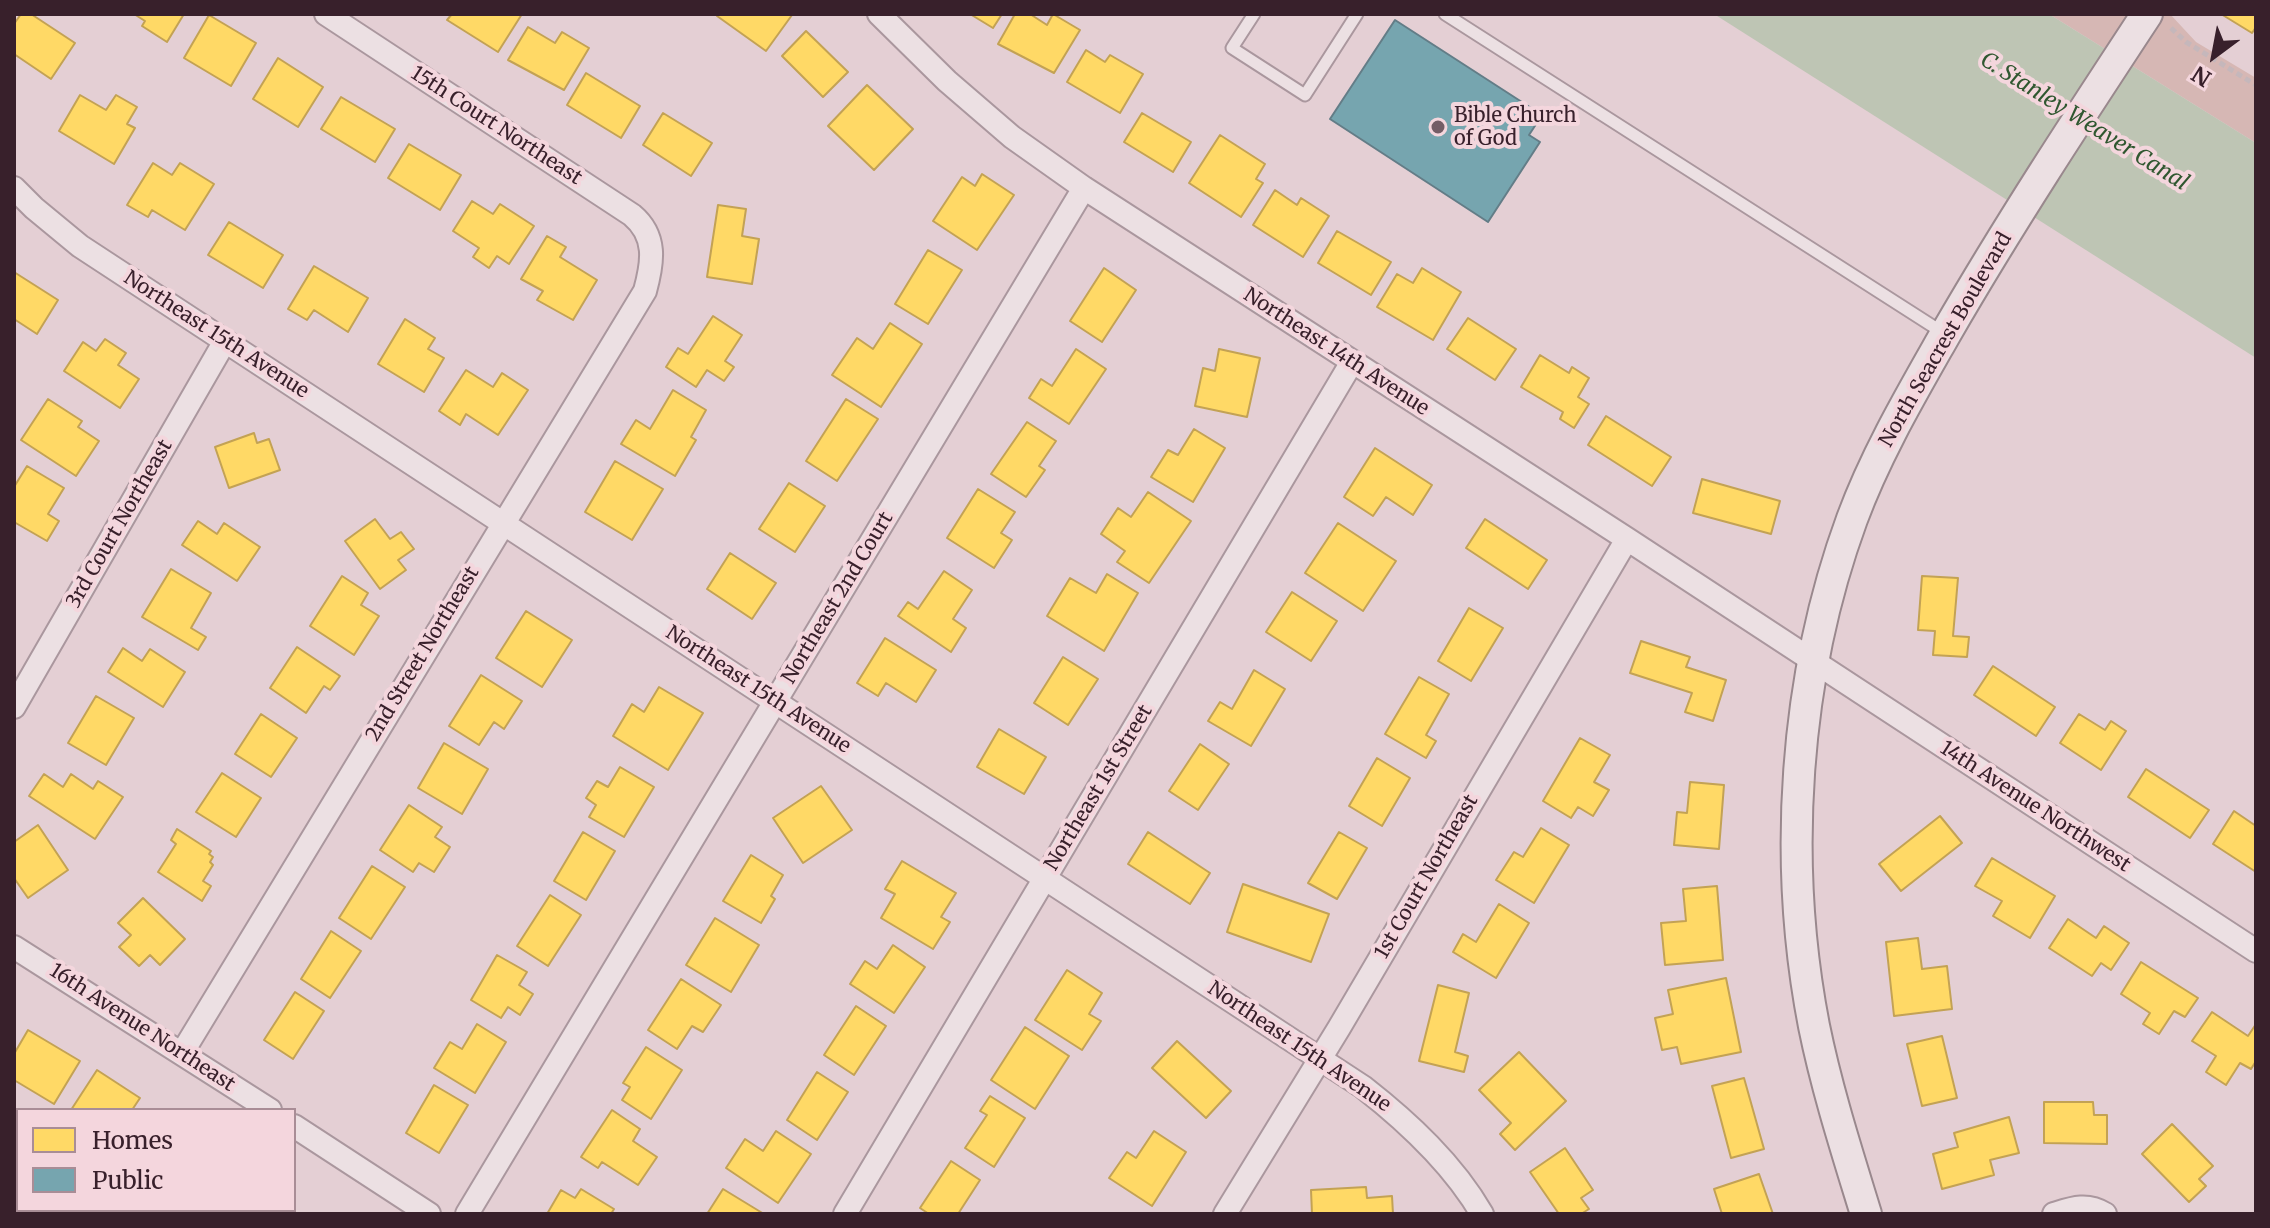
<!DOCTYPE html>
<style>
body{margin:0}
#map{position:relative;width:2270px;height:1228px;overflow:hidden;background:#e4cfd4;font-family:Merriweather,serif}
canvas{display:block}
.frame{position:absolute;inset:0;border:16px solid #38202b;pointer-events:none}
.legend{position:absolute;left:16px;top:1108px;width:280px;height:104px;box-sizing:border-box;background:#f4d6dd;border:2px solid #a98d96;margin:0;padding:10px 14px;list-style:none;font-size:24px;color:#38202b}
.legend li{display:flex;align-items:center;gap:16px;height:40px}
.legend b{width:40px;border:2px solid #a98d96}
.north{position:absolute;left:2174px;top:16px;width:80px;height:80px;-webkit-text-stroke:6px #f4d6dd;paint-order:stroke;rotate:212deg;font-size:22px;font-weight:700;line-height:32px;text-align:center;color:#38202b}
.north::after{content:'';display:block;margin:auto;width:28px;height:36px;background:#38202b;clip-path:polygon(50% 0,100% 100%,50% 72%,0 100%)}
</style>
<div id="map">
<canvas width="2270" height="1228"></canvas>
<div class="frame"></div>
<ul class="legend">
<li><b style="height:22px;background:#ffd966"></b>Homes</li>
<li><b style="height:22px;background:#76a5af"></b>Public</li>
</ul>
<div class="north">N</div>
</div>
<script>
const c = document.querySelector('canvas').getContext('2d');
c.lineJoin = 'round';
function fillPath(path, color) {
  c.fillStyle = color;
  c.fill(path, 'evenodd');
}
function stroke(path, color, width, dash) {
  c.strokeStyle = color;
  c.lineWidth = width;
  c.lineCap = dash ? 'butt' : 'round';
  c.setLineDash(dash || []);
  c.stroke(path);
}
function label(font, color, halo, rows, align = 'center') {
  c.font = font + ' Merriweather,serif';
  c.lineWidth = 8;
  c.setLineDash([]);
  c.textBaseline = 'middle';
  c.strokeStyle = halo;
  c.fillStyle = color;
  for (const [text, x, y, turn = 0] of rows) {
    c.save();
    c.translate(x, y);
    c.rotate((+turn || 0) * Math.PI / 180);
    c.textAlign = isNaN(turn) ? turn : align;
    if (halo) c.strokeText(text, 0, 0);
    c.fillText(text, 0, 0);
    c.restore();
  }
}
fillPath(new Path2D(`
 M2049,14h121l26,28 60,36v65z`), '#d6b7b4');
fillPath(new Path2D(`
 M1714,14h335l207,129v215z`), '#bec5b4');
const homes = new Path2D(`
 M21,14h10l44,29 -24,36 -37,-25v-30z
 M134,14h50l-17,28 -25,-16 3,-5z
 M452,14h70l-24,38 -51,-32z
 M719,14h72l1,1 -26,36 -49,-35z
 M970,14h32l-9,14z
 M1015,14h15l17,11 6,-11 27,16 -26,43 -56,-29z
 M2221,14h35v13l-4,6z
 M209,15l47,28 -25,43 -47,-28z
 M528,27l27,16 7,-11 27,16 -25,42 -56,-30z
 M806,31l42,41 -25,25 -41,-41z
 M1086,50l19,12 5,-7 33,19 -23,39 -53,-31z
 M278,58l45,29 -25,40 -45,-28z
 M586,73l54,33 -19,32 -54,-33z
 M867,85l46,44 -39,41 -46,-44z
 M80,95l26,15 10,-15 21,12 -10,17 8,4 -21,36 -55,-33z
 M341,97l54,32 -20,33 -54,-33z
 M663,113l49,30 -21,33 -48,-31z
 M1142,113l49,29 -18,30 -49,-30z
 M1220,135l45,29 -9,15 7,4 -22,34 -52,-34z
 M409,144l52,31 -21,35 -52,-32z
 M153,163l19,12 8,-12 34,21 -29,46 -33,-20 -4,7 -21,-12z
 M982,174l32,21 -37,55 -44,-29 29,-44 13,9z
 M1275,190l22,15 4,-7 28,18 -26,41 -50,-32z
 M472,201l21,13 7,-10 34,22 -25,38 -12,-8 -8,12 -16,-11 6,-9 -26,-17z
 M718,205l28,4 -4,27 17,3 -7,45 -45,-7z
 M229,222l54,33 -20,33 -55,-33z
 M1337,231l54,31 -20,33 -53,-32z
 M547,236l19,11 -6,10 37,23 -24,40 -36,-20 6,-9 -22,-12z
 M928,250l34,20 -34,54 -33,-20z
 M314,266l54,32 -20,34 -34,-22 -7,10 -19,-11z
 M1104,268l32,22 -34,52 -32,-21z
 M1422,268l39,24 -28,48 -56,-33 20,-33 16,9z
 M14,272l44,28 -21,34 -23,-15z
 M713,316l29,19 -17,26 9,6 -10,14 -17,-11 -11,17 -30,-20 12,-19 10,6z
 M1468,318l48,31 -21,31 -48,-31z
 M405,319l30,19 -7,11 16,9 -20,34 -46,-28z
 M890,323l32,21 -41,63 -49,-32 25,-37 16,11z
 M105,339l21,14 -8,12 21,14 -19,29 -56,-37 19,-29 13,9z
 M1076,349l30,20 -37,55 -40,-26 12,-19 11,7z
 M1219,349l41,9 -13,59 -52,-11 8,-38 12,3z
 M1540,355l29,18 3,-6 17,11 -11,19 11,7 -15,24 -14,-9 3,-7 -42,-25z
 M466,370l27,17 9,-14 26,17 -30,45 -32,-21 -6,11 -21,-14z
 M673,390l33,20 -15,27 5,3 -21,36 -54,-32 15,-24 14,9z
 M48,399l34,22 -4,6 21,14 -23,35 -55,-36z
 M846,399l32,20 -41,62 -31,-20z
 M1606,416l65,41 -19,29 -64,-41z
 M1027,422l29,19 -17,25 6,4 -19,27 -35,-23z
 M1194,429l31,19 -32,54 -42,-25 17,-27 10,5z
 M254,433l3,10 12,-4 11,31 -51,18 -14,-41z
 M1375,448l57,37 -19,30 -27,-18 -13,19 -29,-19z
 M615,461l48,28 -31,51 -47,-28z
 M27,466l37,22 -16,26 11,7 -12,20 -33,-19v-35z
 M1702,479l78,22 -9,33 -78,-21z
 M789,483l36,23 -30,46 -36,-23z
 M978,489l37,23 -14,21 11,7 -18,28 -47,-30z
 M1148,492l43,29 -42,62 -32,-21 8,-11 -24,-17 17,-26 13,9z
 M375,519l15,20 11,-7 13,17 -16,11 8,10 -26,19 -35,-48z
 M1485,519l62,41 -19,29 -62,-41z
 M198,521l19,13 7,-11 36,24 -23,34 -55,-36z
 M1338,523l58,38 -33,50 -58,-38z
 M730,553l46,30 -24,36 -45,-30z
 M171,569l40,24 -20,35 15,9 -8,13 -56,-33z
 M944,571l28,19 -19,29 13,9 -15,24 -53,-36 10,-14 10,7z
 M1107,574l31,19 -34,58 -57,-35 23,-38 26,15z
 M342,576l26,17 -7,12 18,11 -25,39 -44,-29z
 M1922,576l36,2 -5,58 16,1 -2,20 -34,-2 2,-24 -17,-1z
 M1292,592l45,29 -26,40 -45,-29z
 M1469,608l34,20 -32,53 -33,-20z
 M526,611l46,29 -30,47 -46,-29z
 M885,638l51,32 -20,32 -30,-19 -8,13 -21,-13z
 M1641,641l49,16 -4,10 40,13 -13,41 -28,-9 7,-19 -62,-20z
 M297,647l43,29 -10,14 -6,-4 -18,27 -36,-25z
 M123,648l19,13 8,-12 35,23 -22,35 -55,-35z
 M1063,657l35,22 -30,46 -34,-22z
 M1993,666l62,41 -19,29 -62,-41z
 M1254,670l31,19 -34,57 -43,-25 12,-19 12,7z
 M481,675l41,26 -18,28 -10,-7 -15,23 -30,-19z
 M1419,677l30,17 -23,41 10,6 -10,17 -41,-24z
 M659,687l44,26 -35,57 -55,-34 19,-32 12,8z
 M96,696l38,22 -28,47 -38,-22z
 M261,714l36,24 -26,39 -36,-23z
 M2079,714l26,16 6,-9 15,10 -25,39 -41,-27z
 M999,729l47,28 -22,37 -47,-27z
 M1580,738l30,17 -16,27 15,8 -16,26 -15,-9 -7,11 -28,-17z
 M444,743l44,26 -26,45 -44,-26z
 M1200,744l29,20 -31,46 -29,-19z
 M1377,758l33,20 -28,48 -33,-20z
 M620,767l34,20 -30,50 -35,-20 7,-12 -10,-7 11,-17 11,6z
 M2146,769l63,41 -19,28 -62,-41z
 M222,773l39,25 -25,39 -40,-25z
 M44,774l19,13 8,-13 22,15 5,-8 25,16 -28,42 -66,-43z
 M1690,782l34,3 -5,64 -45,-4 3,-33 10,1z
 M821,786l31,44 -49,33 -30,-45z
 M409,805l33,22 -7,10 15,10 -16,25 -15,-9 -6,9 -33,-22z
 M2234,811l22,15v46l-43,-28z
 M1940,816l22,27 -61,48 -22,-27z
 M38,825l30,45 -40,28 -14,-20v-36z
 M1541,828l28,17 -35,58 -38,-23 18,-28 9,5z
 M177,829l34,22 -2,3 4,3 -3,5 3,3 -10,16 8,5 -9,15 -44,-29 18,-28 -5,-4z
 M583,832l32,19 -29,49 -32,-19z
 M1148,832l62,41 -20,31 -62,-40z
 M1339,832l28,16 -30,51 -29,-16z
 M751,855l32,20 -12,21 4,3 -14,24 -38,-22z
 M1992,858l63,38 -25,42 -37,-22 9,-15 -27,-15z
 M902,861l54,32 -15,24 9,5 -17,27 -52,-31 14,-24 -10,-5z
 M372,866l33,21 -34,52 -32,-21z
 M1243,884l86,30 -18,48 -84,-30z
 M1717,886l6,74 -58,5 -4,-42 25,-2 -3,-32z
 M550,895l31,20 -33,51 -31,-20z
 M143,898l42,41 -25,26 -10,-10 -11,11 -20,-19 12,-12 -13,-12z
 M1499,904l30,19 -33,55 -43,-26 10,-18 13,8z
 M715,918l44,27 -28,47 -45,-27z
 M2068,919l28,19 8,-12 25,17 -18,27 -10,-7 -9,13 -43,-28z
 M331,931l30,20 -31,47 -29,-19z
 M1918,938l4,31 25,-3 5,43 -58,7 -8,-74z
 M893,945l32,22 -31,46 -44,-29 15,-23 12,8z
 M497,955l30,17 -8,13 14,9 -13,21 -12,-8 -7,11 -30,-18z
 M2141,962l57,36 -13,19 -11,-6 -15,23 -16,-10 7,-11 -29,-19z
 M1067,970l35,23 -13,21 12,7 -19,29 -47,-30z
 M1726,978l15,74 -60,12 -4,-17 -15,3 -7,-32 18,-4 -5,-24z
 M681,979l40,26 -18,27 -11,-6 -15,23 -29,-19z
 M1438,985l31,8 -14,59 13,4 -4,16 -45,-11z
 M295,992l29,19 -31,48 -29,-19z
 M856,1006l30,20 -32,49 -30,-20z
 M2212,1012l36,24 8,-12v37l-5,8 -11,-6 -14,22 -20,-13 10,-16 -24,-15z
 M477,1024l29,18 -31,51 -41,-25 16,-26 12,7z
 M1025,1027l44,29 -34,53 -44,-29z
 M28,1030l52,31 -26,43 -40,-24v-26z
 M1942,1036l15,62 -35,8 -15,-62z
 M1177,1041l54,50 -25,27 -54,-50z
 M646,1047l36,23 -31,49 -29,-19 8,-13 -7,-4z
 M1519,1052l47,49 -51,49 -15,-16 11,-11 -32,-33z
 M97,1070l43,28 -8,12h-61z
 M817,1072l31,20 -31,48 -30,-20z
 M1744,1078l20,71 -33,9 -19,-72z
 M434,1085l34,20 -29,48 -33,-20z
 M990,1096l35,22 -31,49 -29,-19 22,-33 -7,-4z
 M2044,1102h49l1,13h13v29l-63,-1z
 M612,1110l28,19 -7,12 24,16 -19,28 -36,-23 -4,6 -17,-11z
 M2009,1117l10,36 -29,7 4,15 -52,14 -9,-35 25,-7 -4,-14z
 M2172,1124l41,42 -14,13 7,7 -17,16 -47,-48z
 M776,1131l35,23 -33,49 -52,-35 19,-29 18,12z
 M1154,1131l32,21 -34,54 -43,-28 18,-26 9,6z
 M1565,1148l28,42 -12,8 8,11 -8,5h-22l-29,-42z
 M951,1161l29,19 -22,34h-29l-9,-6z
 M14,1168l4,3v39h60l6,4h-70z
 M1759,1174l14,40h-51l-8,-25z
 M1366,1187l1,11 25,-2 1,18h-81l-1,-24z
 M581,1189l33,20 -3,5h-64l14,-24 14,8z
 M723,1189l41,25h-57z
 M222,1210h25l-2,4h-16z`);
fillPath(homes, '#ffd966');
stroke(homes, '#c3a254', 2);
const public = new Path2D(`
 M1395,20l147,95 -13,20 11,7 -52,80 -158,-103z`);
fillPath(public, '#76a5af');
stroke(public, '#637d87', 2);
const lane = new Path2D(`
 M1254,14l-22,34 73,47 52,-81
 M1445,14l500,320`);
const street = new Path2D(`
 M879,14l68,67 65,56 72,51 543,351 629,412
 M14,188l20,20 46,38 1283,841c46,36 90,77 119,127
 M14,707l211,-366
 M14,947l256,163
 M182,1053l463,-762c8,-29 12,-55 -13,-76l-306,-201
 M294,1126l135,88
 M467,1214l617,-1026
 M845,1214l507,-852
 M1225,1214l114,-186 288,-489
 M2054,1214c19,-6 33,-11 51,0`);
const secondary = new Path2D(`
 M1866,1214c-19,-62 -39,-124 -52,-188 -32,-165 -20,-349 38,-507 24,-65 60,-126 94,-186 63,-109 132,-214 201,-319`);
stroke(lane, '#aa979e', 15);
stroke(street, '#aa979e', 26);
stroke(secondary, '#99888d', 34);
stroke(new Path2D(`
 M2171,28l15,14 70,43`), '#c5b7bb', 5, [6, 4]);
stroke(lane, '#ece0e3', 11);
stroke(street, '#ece0e3', 22);
stroke(secondary, '#ece0e3', 30);
for (const [x, y, r, color] of [
 [1438,127,8,"#745d66"]
]) {
  const dot = new Path2D();
  dot.arc(x, y, r, 0, 2 * Math.PI);
  c.fillStyle = color;
  c.fill(dot);
  stroke(dot, '#f4d6dd', 3);
}
label('20px', '#38202b', '#f4d6dd', [
 ["Bible Church",1454,116],
 ["of God",1454,139]
], 'left');
label('20px', '#38202b', '#f4d6dd', [
 ["15th Court Northeast",496,126,33],
 ["Northeast 15th Avenue",216,335,33],
 ["North Seacrest Boulevard",1946,340,-60],
 ["Northeast 14th Avenue",1336,352,33],
 ["3rd Court Northeast",120,524,-60],
 ["Northeast 2nd Court",838,598,-59],
 ["2nd Street Northeast",423,654,-59],
 ["Northeast 15th Avenue",758,690,33],
 ["Northeast 1st Street",1099,788,-59],
 ["14th Avenue Northwest",2035,807,33],
 ["1st Court Northeast",1427,877,-60],
 ["16th Avenue Northeast",142,1028,33],
 ["Northeast 15th Avenue",1299,1047,34]
]);
label('italic 22px', '#305730', '#f4d6dd', [
 ["C. Stanley Weaver Canal",2084,122,32]
]);
</script>
